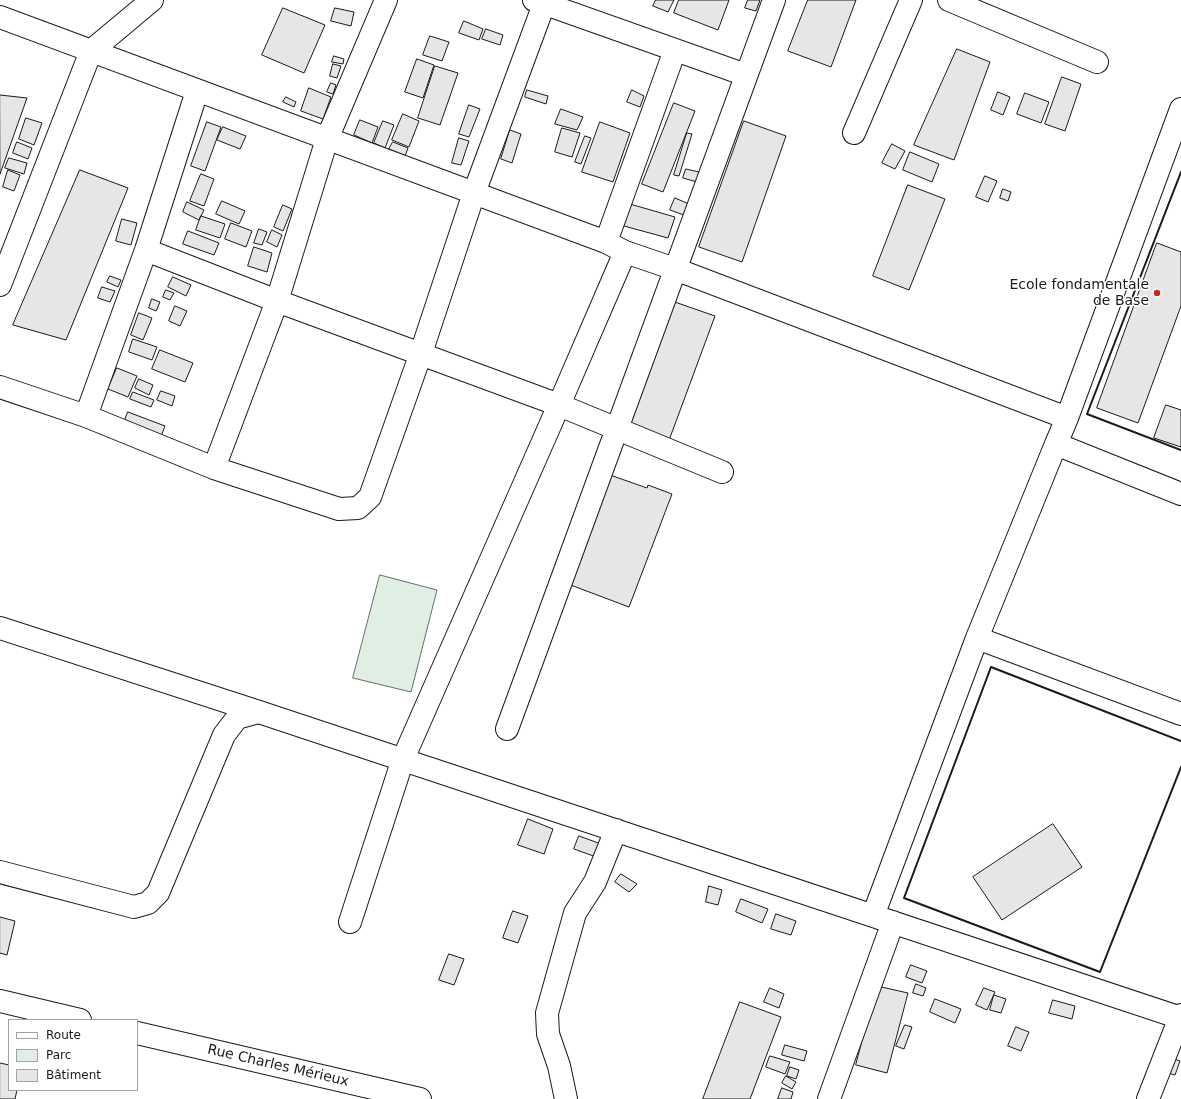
<!DOCTYPE html>
<meta charset="utf-8">
<style>
body{margin:0}
#map{position:relative;width:1181px;height:1099px;overflow:hidden;background:#fff;font-family:"DejaVu Sans",sans-serif}
canvas{display:block}
.legend{position:absolute;left:8px;top:1019px;width:130px;height:72px;box-sizing:border-box;background:#fff;border:1px solid #a3a3a3;margin:0;padding:5px 7px;list-style:none;font-size:12px;color:#1a1a1a}
.legend li{display:flex;align-items:center;gap:8px;height:20px}
.legend b{width:20px;border:1px solid #a3a3a3}
</style>
<div id="map">
<canvas width="1181" height="1099"></canvas>
<ul class="legend">
<li><b style="height:5px;background:#fff"></b>Route</li>
<li><b style="height:11px;background:#e0efe3"></b>Parc</li>
<li><b style="height:11px;background:#e6e6e6"></b>Bâtiment</li>
</ul>
</div>
<script>
const c = document.querySelector('canvas').getContext('2d');
c.lineJoin = 'round';
function fillPath(path, color) {
  c.fillStyle = color;
  c.fill(path, 'evenodd');
}
function stroke(path, color, width, dash) {
  c.strokeStyle = color;
  c.lineWidth = width;
  c.lineCap = dash ? 'butt' : 'round';
  c.setLineDash(dash || []);
  c.stroke(path);
}
function label(font, color, halo, rows, align = 'center') {
  c.font = font + ' "DejaVu Sans",sans-serif';
  c.lineWidth = 3;
  c.setLineDash([]);
  c.textBaseline = 'middle';
  c.strokeStyle = halo;
  c.fillStyle = color;
  for (const [text, x, y, turn = 0] of rows) {
    c.save();
    c.translate(x, y);
    c.rotate((+turn || 0) * Math.PI / 180);
    c.textAlign = isNaN(turn) ? turn : align;
    if (halo) c.strokeText(text, 0, 0);
    c.fillText(text, 0, 0);
    c.restore();
  }
}
const green = new Path2D(`
 M380,575l57,15 -26,102 -58,-14z`);
fillPath(green, '#e0efe3');
stroke(green, '#6a6a6a', 1);
const building = new Path2D(`
 M656,0h18l-6,12 -15,-6z
 M679,0h50l-11,30 -44,-17z
 M748,0h12l-4,11 -11,-3z
 M808,0h48l-25,67 -43,-16z
 M283,8l42,17 -21,48 -42,-18z
 M335,8l19,4 -3,14 -20,-5z
 M464,21l19,8 -4,11 -20,-7z
 M486,29l17,6 -3,10 -18,-6z
 M430,36l19,6 -7,19 -19,-6z
 M957,49l33,13 -36,98 -40,-15z
 M334,56l10,3 -1,5 -11,-2z
 M417,59l17,6 -11,33 -18,-6z
 M333,64l8,2 -4,12 -7,-2z
 M435,66l23,7 -18,52 -22,-7z
 M1062,77l19,7 -16,47 -20,-7z
 M331,83l5,2 -3,9 -6,-2z
 M309,88l22,9 -8,22 -22,-8z
 M527,90l21,6 -2,8 -21,-7z
 M632,90l12,6 -4,11 -13,-5z
 M998,92l12,5 -7,18 -12,-5z
 M1025,93l24,9 -8,21 -24,-9z
 M0,95l27,3 -27,76z
 M286,97l10,5 -2,5 -11,-5z
 M674,103l21,8 -32,81 -21,-8z
 M469,105l11,4 -11,28 -10,-3z
 M561,109l22,8 -6,13 -22,-6z
 M403,114l16,7 -10,26 -17,-7z
 M26,118l16,5 -8,22 -15,-6z
 M360,120l18,7 -6,16 -18,-8z
 M383,121l11,4 -9,23 -11,-5z
 M744,121l42,15 -44,126 -43,-15z
 M207,122l14,5 -16,44 -14,-5z
 M600,122l30,11 -17,49 -31,-10z
 M223,127l23,9 -6,13 -23,-9z
 M562,128l18,5 -8,24 -17,-5z
 M510,130l11,4 -9,29 -11,-4z
 M687,133l5,1 -13,42 -5,-1z
 M585,136l6,2 -10,26 -6,-2z
 M459,138l10,3 -8,24 -9,-2z
 M17,142l15,6 -4,11 -15,-6z
 M393,142l15,6 -3,8 -16,-7z
 M892,144l13,7 -10,18 -13,-6z
 M910,152l29,12 -7,18 -29,-12z
 M9,158l18,5 -3,11 -19,-6z
 M686,169l13,3 -2,10 -14,-4z
 M8,170l12,5 -6,16 -11,-4z
 M80,170l48,18 -62,152 -53,-15z
 M201,174l13,5 -10,27 -14,-5z
 M985,176l12,5 -9,21 -12,-5z
 M908,185l37,14 -36,91 -36,-14z
 M1003,189l8,3 -3,9 -8,-3z
 M675,198l14,6 -5,11 -14,-5z
 M222,201l23,10 -6,13 -23,-10z
 M187,202l17,8 -5,10 -16,-8z
 M630,204l45,13 -7,21 -44,-12z
 M283,205l9,4 -9,22 -9,-4z
 M201,216l24,8 -5,14 -24,-8z
 M122,219l15,4 -6,22 -15,-4z
 M231,223l21,8 -6,16 -21,-8z
 M259,229l8,3 -5,13 -8,-2z
 M272,230l10,5 -5,12 -10,-5z
 M188,231l31,12 -5,12 -31,-11z
 M1157,243l24,9v54l-43,117 -41,-15z
 M254,247l18,6 -5,19 -19,-6z
 M110,276l11,4 -3,7 -11,-5z
 M173,277l18,8 -5,11 -18,-9z
 M102,287l13,4 -5,11 -12,-4z
 M166,290l8,3 -4,7 -7,-3z
 M152,299l8,3 -4,9 -7,-3z
 M669,300l46,16 -47,127 -45,-16z
 M175,306l12,5 -7,15 -11,-5z
 M139,313l13,5 -9,22 -12,-5z
 M133,339l24,8 -5,13 -23,-8z
 M160,350l33,13 -8,19 -33,-13z
 M117,368l20,8 -9,21 -20,-8z
 M139,379l14,6 -4,10 -14,-7z
 M161,391l14,5 -3,10 -15,-6z
 M133,392l21,8 -3,7 -21,-8z
 M1166,405l15,5v37l-27,-9z
 M128,412l37,14 -5,13 -37,-14z
 M610,475l37,13 1,-3 24,9 -43,113 -61,-23z
 M528,819l25,10 -9,25 -26,-9z
 M1053,824l29,43 -80,53 -29,-43z
 M579,836l25,9 -5,13 -25,-9z
 M621,874l16,10 -8,8 -14,-10z
 M709,886l13,4 -4,15 -12,-3z
 M741,899l27,10 -6,14 -26,-11z
 M513,911l15,5 -10,27 -15,-5z
 M776,914l20,7 -5,14 -20,-6z
 M0,917l15,4 -8,34 -7,-2z
 M449,954l15,5 -10,26 -15,-5z
 M911,965l16,6 -5,12 -16,-6z
 M916,984l10,4 -3,8 -10,-3z
 M877,986l31,7 -21,80 -31,-8z
 M770,988l14,6 -5,14 -15,-6z
 M984,988l11,4 -8,18 -11,-5z
 M994,995l12,4 -5,14 -11,-3z
 M935,999l26,10 -6,14 -25,-11z
 M1053,1000l22,6 -3,13 -23,-6z
 M740,1002l41,15 -31,82h-47z
 M905,1025l7,2 -8,22 -8,-3z
 M1016,1027l13,5 -8,19 -13,-5z
 M785,1045l22,6 -3,10 -22,-6z
 M770,1056l20,6 -5,12 -19,-7z
 M1166,1056l14,5 -5,14 -14,-4z
 M0,1063l9,2v25h8l-2,9h-15z
 M790,1067l9,3 -3,9 -9,-3z
 M786,1076l10,6 -4,7 -10,-6z
 M782,1088l11,4 -2,7h-13z`);
fillPath(building, '#e6e6e6');
stroke(building, '#1a1a1a', 1);
const minor = new Path2D(`
 M534,0l212,75
 M949,0l148,62
 M0,17l606,225 19,10 50,17 392,149
 M1181,109l-114,309 -11,26 125,50
 M854,133l57,-133
 M606,242l69,-192
 M146,250l131,51 282,104 163,67
 M0,285l91,-234 61,-51
 M0,387l86,29 128,52 125,41 19,-1 12,-11 51,-144 53,-160 70,-189
 M86,416l60,-166 51,-159
 M1056,444l-79,194 204,76
 M214,468l63,-167 50,-162 59,-139
 M0,628l259,84 922,306
 M507,729l267,-729
 M0,872l134,35 14,-4 10,-10 66,-158 13,-17 22,-6
 M873,916l104,-278
 M350,922l53,-163 156,-354 66,-153
 M0,1001l80,19
 M137,1033l283,66
 M566,1099l-7,-33 -11,-32 -1,-21 28,-100 20,-31 21,-52
 M829,1099l64,-177
 M1148,1099l33,-84`);
stroke(minor, '#1a1a1a', 24);
stroke(minor, '#fff', 22);
stroke(new Path2D(`
 M1181,172l-94,242 94,36
 M1181,741l-190,-74 -87,231 196,74 81,-205`), '#1a1a1a', 2);
for (const [x, y, r, color] of [
 [1157,293,4,"#c62828"]
]) {
  const dot = new Path2D();
  dot.arc(x, y, r, 0, 2 * Math.PI);
  c.fillStyle = color;
  c.fill(dot);
  stroke(dot, '#fff', 1.5);
}
label('14px', '#1a1a1a', '#fff', [
 ["Ecole fondamentale",1149,285],
 ["de Base",1149,301]
], 'right');
label('14px', '#1a1a1a', '#fff', [
 ["Rue Charles Mérieux",278,1066,13]
]);
</script>
